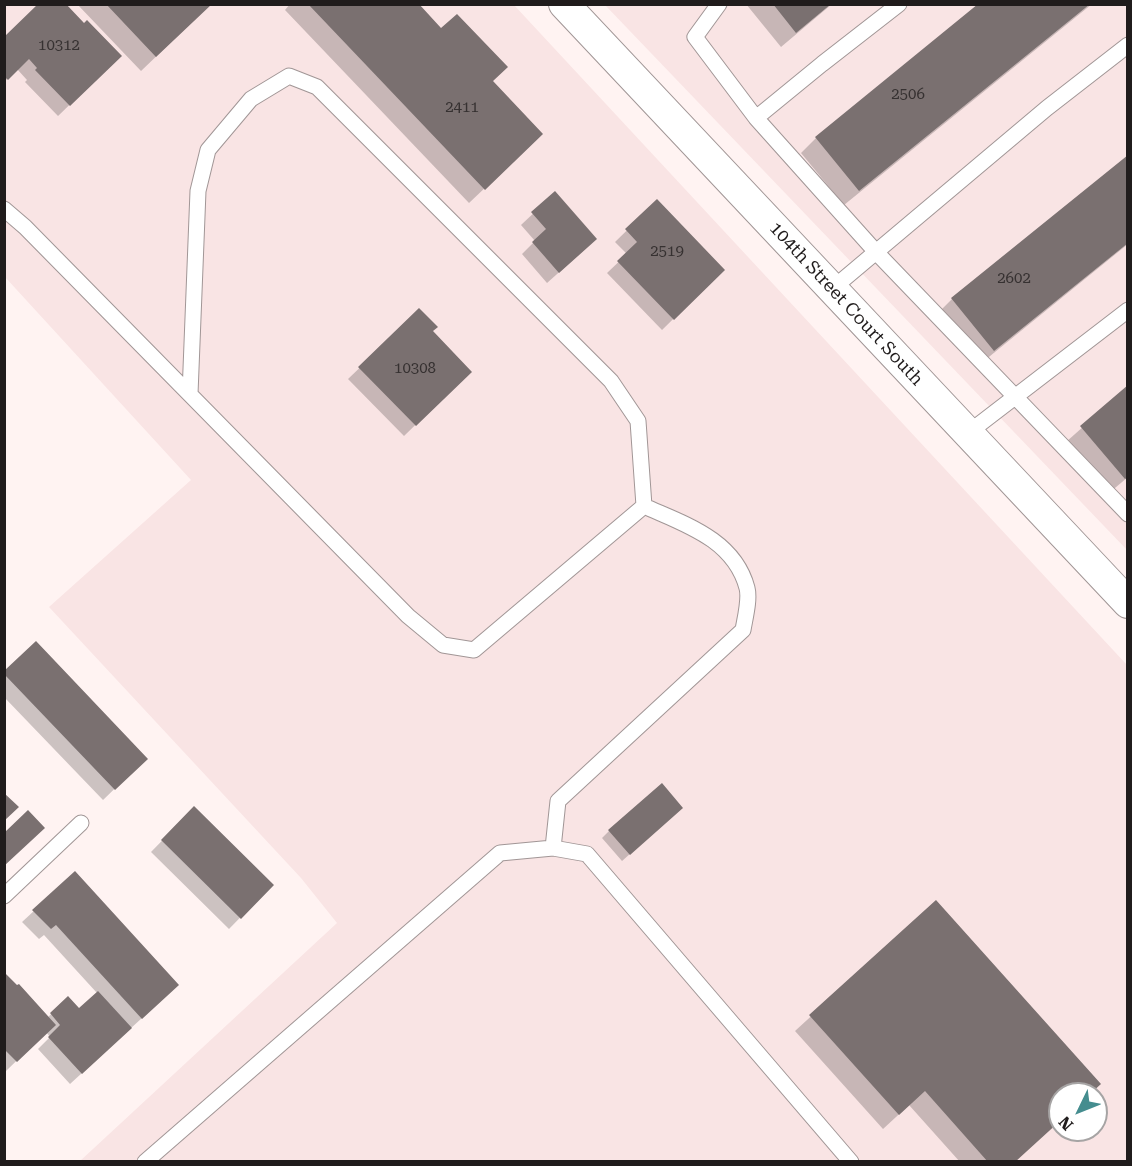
<!DOCTYPE html>
<style>
body{margin:0}
#map{position:relative;width:1132px;height:1166px;overflow:hidden;background:#fff3f2;font-family:"Roboto Serif",serif}
canvas{display:block}
.frame{position:absolute;inset:0;border:6px solid #201c1c;pointer-events:none}
.north{position:absolute;left:1048px;top:1082px;width:60px;height:60px;box-sizing:border-box;background:#fff;border:2px solid #a6a4a4;border-radius:50%;rotate:227deg;font-size:16px;font-weight:700;line-height:24px;text-align:center;color:#201c1c}
.north::after{content:'';display:block;margin:auto;width:21px;height:27px;background:#458d8f;clip-path:polygon(50% 0,100% 100%,50% 72%,0 100%)}
</style>
<div id="map">
<canvas width="1132" height="1166"></canvas>
<div class="frame"></div>
<div class="north">N</div>
</div>
<script>
const c = document.querySelector('canvas').getContext('2d');
c.lineJoin = 'round';
function fillPath(path, color) {
  c.fillStyle = color;
  c.fill(path, 'evenodd');
}
function stroke(path, color, width, dash) {
  c.strokeStyle = color;
  c.lineWidth = width;
  c.lineCap = dash ? 'butt' : 'round';
  c.setLineDash(dash || []);
  c.stroke(path);
}
function label(font, color, halo, rows, align = 'center') {
  c.font = font + ' "Roboto Serif",serif';
  c.lineWidth = 4.5;
  c.setLineDash([]);
  c.textBaseline = 'middle';
  c.strokeStyle = halo;
  c.fillStyle = color;
  for (const [text, x, y, turn = 0] of rows) {
    c.save();
    c.translate(x, y);
    c.rotate((+turn || 0) * Math.PI / 180);
    c.textAlign = isNaN(turn) ? turn : align;
    if (halo) c.strokeText(text, 0, 0);
    c.fillText(text, 0, 0);
    c.restore();
  }
}
fillPath(new Path2D(`
 M5,5h509l613,660v496h-1047l257,-238 -36,-45 -252,-271 142,-127 -186,-203zM1060,1094h36v36h-36z
 M605,5h522v545z`), '#f9e4e4');
fillPath(new Path2D(`
 M77,4h134l-70,67z
 M290,4h126l75,78 35,67 -57,54 -184,-193z
 M746,4h86l-51,43z
 M981,4h111l-248,201 -43,-52 15,-15z
 M84,25l36,31 -62,60 -33,-34 2,-2 -10,-11 -13,13v-43z
 M1128,157v87l-149,121 -42,-51 15,-15z
 M555,193l29,57 -37,33 -25,-29 13,-13 -14,-16z
 M657,201l66,69 -61,60 -55,-57 20,-19 -12,-12z
 M419,311l12,20 39,41 -66,64 -56,-57z
 M1128,387v90l-19,16 -43,-51z
 M4,673l130,97 -31,30 -99,-103z
 M194,808l78,77 -43,44 -78,-77z
 M674,815l-52,46 -20,-23 7,-7z
 M75,873l91,123 -96,88 -32,-35 12,-12 -4,-5 -41,40 -1,-97 43,43 21,-20 11,12 18,-17 -53,-58 -5,4 -17,-17z
 M936,902l153,192h-29v26l-46,42h-54l-51,-57 -26,24 -88,-98z`), '#0003');
fillPath(new Path2D(`
 M38,4h28l18,19 3,-3 35,36 -52,50 -35,-36 2,-2 -8,-9 -21,21 -4,-4v-39z
 M106,4h106l-56,53z
 M308,4h111l22,24 16,-14 51,53 -15,14 50,53 -58,56z
 M773,4h58l-35,29z
 M978,4h112l-231,187 -44,-54z
 M1128,155v88l-134,108 -43,-53z
 M555,191l42,48 -38,34 -27,-31 14,-13 -15,-17z
 M657,199l68,71 -51,50 -57,-59 20,-19 -12,-13z
 M419,308l19,19 -5,4 39,41 -56,54 -58,-59z
 M1128,385v92l-3,2 -45,-53z
 M36,641l112,118 -33,31 -111,-116v-3z
 M662,783l21,25 -53,47 -22,-25z
 M4,793l15,14 -15,14z
 M194,806l80,79 -33,34 -80,-79z
 M28,810l17,18 -41,38v-33z
 M75,871l104,114 -37,34 -86,-94 -5,4 -19,-19z
 M936,900l165,184 -11,10h-30v27l-45,41h-27l-63,-71 -26,24 -90,-100z
 M4,972l13,13 2,-1 37,41 -39,37 -13,-13z
 M98,991l34,37 -50,46 -34,-37 12,-12 -10,-12 18,-17 11,12z`), '#7a7070');
const service = new Path2D(`
 M719,4l-24,33 61,81 120,134 252,262
 M756,118l66,-54 77,-60
 M4,209l21,18 383,389 35,29 31,5 170,-144
 M832,289l215,-181 81,-63
 M190,394l8,-203 10,-41 43,-51 38,-23 28,11 294,294 27,40 6,85
 M968,433l160,-123
 M553,848l5,-47 185,-171c2,-12 7,-31 4,-42 -13,-49 -63,-64 -103,-82
 M4,896l77,-73
 M145,1162l355,-309 53,-5 34,6 264,308`);
const minor = new Path2D(`
 M564,4l564,599`);
stroke(service, '#a19696', 17);
stroke(minor, '#a19696', 32);
stroke(service, '#fff', 15);
stroke(minor, '#fff', 30);
label('15px', '#363131', null, [
 ["10312",59,46],
 ["2506",908,95],
 ["2411",462,108],
 ["2519",667,252],
 ["2602",1014,279],
 ["10308",415,369]
]);
label('18px', '#201c1c', '#fff', [
 ["104th Street Court South",846,304,47]
]);
</script>
